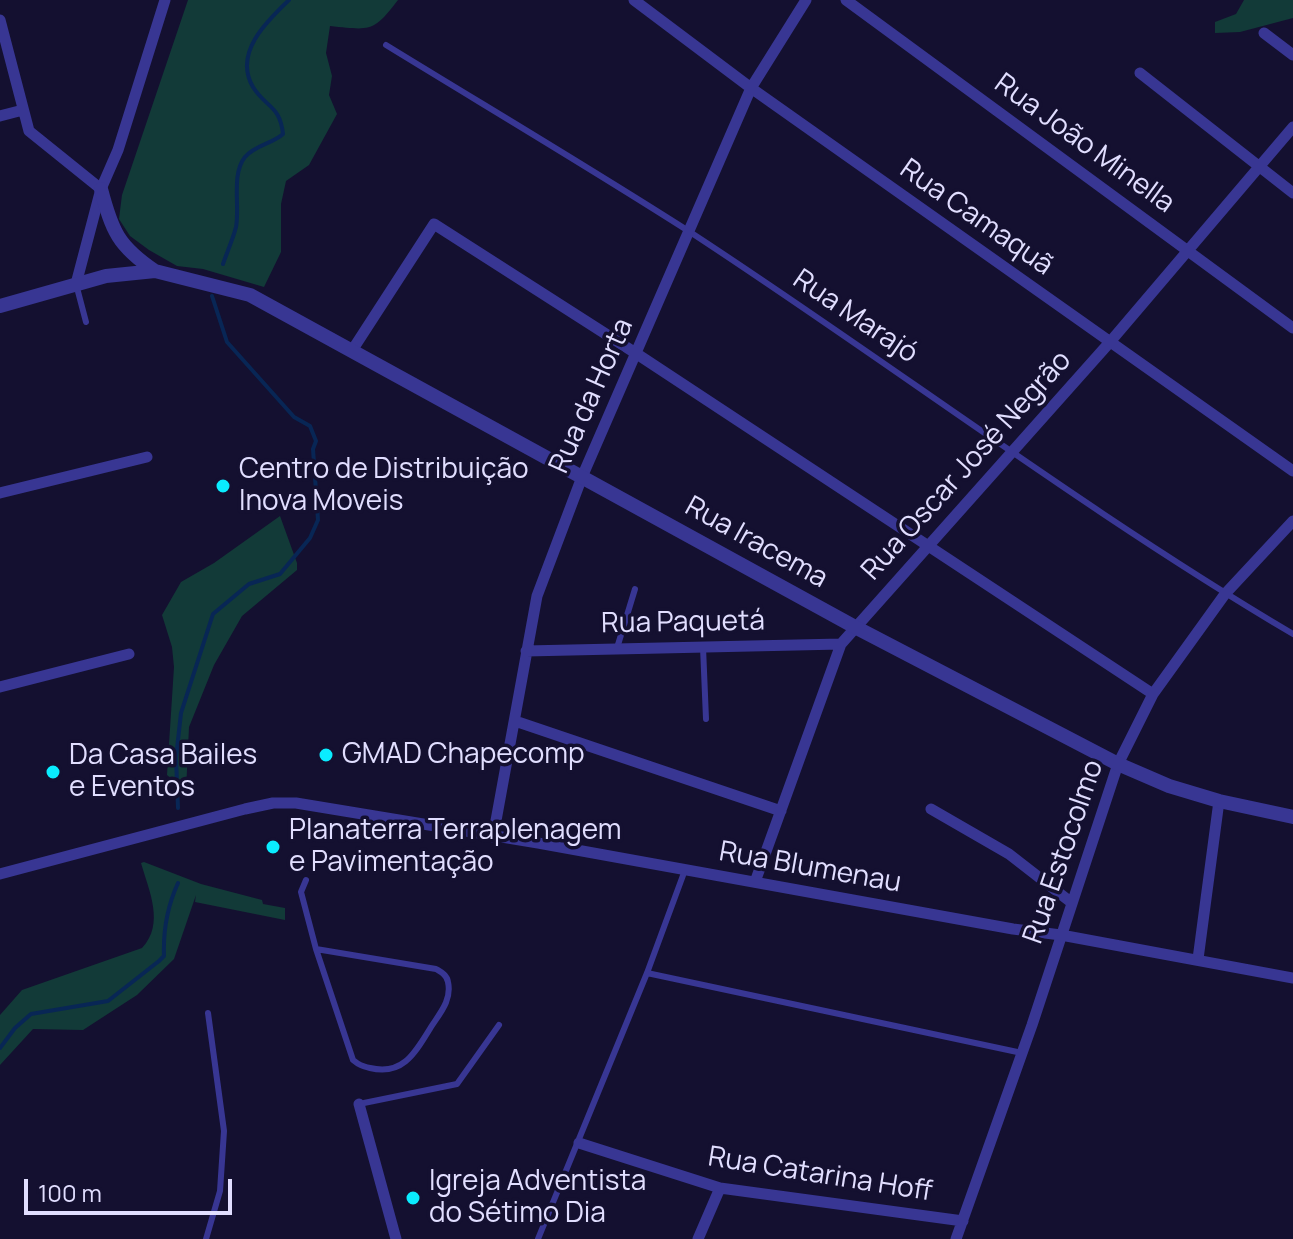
<!DOCTYPE html>
<meta charset="utf-8">
<style>
body{margin:0}
#map{position:relative;width:1293px;height:1239px;overflow:hidden;background:#141030;font-family:Manrope,sans-serif}
canvas{display:block}
.scale{position:absolute;left:24px;top:1179px;width:208px;height:36px;box-sizing:border-box;border:4px solid #e1deff;border-top:0;padding-left:10px;font-size:24px;line-height:28px;white-space:nowrap;color:#e1deff;-webkit-text-stroke:6px #141030;paint-order:stroke}
</style>
<div id="map">
<canvas width="1293" height="1239"></canvas>
<div class="scale">100 m</div>
</div>
<script>
const c = document.querySelector('canvas').getContext('2d');
c.lineJoin = 'round';
function fillPath(path, color) {
  c.fillStyle = color;
  c.fill(path, 'evenodd');
}
function stroke(path, color, width, dash) {
  c.strokeStyle = color;
  c.lineWidth = width;
  c.lineCap = dash ? 'butt' : 'round';
  c.setLineDash(dash || []);
  c.stroke(path);
}
function label(font, color, halo, rows, align = 'center') {
  c.font = font + ' Manrope,sans-serif';
  c.lineWidth = 7;
  c.setLineDash([]);
  c.textBaseline = 'middle';
  c.strokeStyle = halo;
  c.fillStyle = color;
  for (const [text, x, y, turn = 0] of rows) {
    c.save();
    c.translate(x, y);
    c.rotate((+turn || 0) * Math.PI / 180);
    c.textAlign = isNaN(turn) ? turn : align;
    if (halo) c.strokeText(text, 0, 0);
    c.fillText(text, 0, 0);
    c.restore();
  }
}
fillPath(new Path2D(`
 M188,0h210c-25,33 -28,30 -68,26l-4,27 6,23 -3,19 8,19 -28,51 -23,16 -5,23v48l-17,35 -61,-18 -26,-3 -28,-16 -19,-14 -11,-17 3,-24z
 M1244,0h49v18l-53,14 -25,1v-11l21,-8z
 M280,516l17,47v7l-55,46 -28,49 -25,62 -3,64 -19,-16 7,-108 -2,-20 -10,-32 19,-33 33,-19z
 M144,862l57,22 61,16 1,4 22,4v12l-90,-18 1,-7 -22,64 -37,36 -54,35 -50,-1 -33,36v-50l22,-25 120,-42c23,-24 7,-57 -1,-85z`), '#123a38');
stroke(new Path2D(`
 M223,264c4,-12 10,-25 13,-37 4,-20 -5,-53 9,-70 10,-12 27,-13 38,-23 -3,-29 -17,-26 -30,-47 -20,-34 14,-66 36,-87
 M178,808l-2,-50 5,-45 32,-99 36,-30 31,-10 30,-36 8,-18 -5,-71 3,-8 -6,-15 -16,-9 -67,-75 -15,-46
 M0,1048l15,-20 16,-14 77,-13 51,-40 5,-5c-1,-27 3,-49 14,-73`), '#082655', 4);
stroke(new Path2D(`
 M386,45c101,62 204,123 304,187 202,132 395,279 603,402
 M76,284l10,38
 M703,647l3,72
 M617,648l18,-59
 M306,880l-5,12 15,57 37,111c6,5 9,6 17,8 33,8 45,-15 61,-41 9,-14 21,-27 17,-45 -1,-7 -7,-10 -12,-13l-120,-20
 M647,973l375,80
 M359,1104l98,-20 42,-59
 M206,1239l14,-48 4,-60 -16,-118
 M538,1239l109,-266 38,-103`), '#383693', 6);
stroke(new Path2D(`
 M634,0l117,88 542,383
 M846,0l447,328
 M0,20l29,111 72,58
 M1264,33l29,22
 M1140,73l153,120
 M0,116l23,-6
 M76,284l25,-95 17,-39 47,-150
 M353,349l81,-125 203,130 516,340
 M0,493l147,-36
 M526,651l315,-7
 M0,687l129,-33
 M515,721l266,90
 M931,809l78,45 63,49
 M493,837l44,-241 45,-119 169,-389 55,-88
 M0,874l245,-65 28,-6h23l242,40 475,86 48,6 232,43
 M755,882l86,-238 269,-302 183,-215
 M1198,959l21,-158
 M359,1104l37,135
 M579,1143l141,45 243,33
 M698,1239l22,-51
 M956,1239l76,-214 86,-261 35,-70 72,-100 68,-73`), '#383693', 11);
stroke(new Path2D(`
 M101,189c11,42 17,57 54,82
 M0,306l106,-30 49,-5 95,24 605,332 263,137 51,22 50,15 74,16`), '#383693', 14);
for (const [x, y, r, color] of [
 [223,486,8,"#0aecff"],
 [326,755,8,"#0aecff"],
 [53,772,8,"#0aecff"],
 [273,847,8,"#0aecff"],
 [413,1198,8,"#0aecff"]
]) {
  const dot = new Path2D();
  dot.arc(x, y, r, 0, 2 * Math.PI);
  c.fillStyle = color;
  c.fill(dot);
  stroke(dot, '#141030', 3);
}
label('28px', '#e1deff', '#141030', [
 ["Rua João Minella",1084,144,36],
 ["Rua Camaquã",976,218,35],
 ["Rua Marajó",855,317,34],
 ["Rua da Horta",592,396,-66],
 ["Rua Oscar José Negrão",967,466,-48],
 ["Rua Iracema",756,543,29],
 ["Rua Paquetá",683,623,-1],
 ["Rua Estocolmo",1064,852,-71],
 ["Rua Blumenau",810,868,10],
 ["Rua Catarina Hoff",820,1175,9]
]);
label('28px', '#e1deff', '#141030', [
 ["Centro de Distribuição",239,470],
 ["Inova Moveis",239,502],
 ["GMAD Chapecomp",342,755],
 ["Da Casa Bailes",69,756],
 ["e Eventos",69,788],
 ["Planaterra Terraplenagem",289,831],
 ["e Pavimentação",289,863],
 ["Igreja Adventista",429,1182],
 ["do Sétimo Dia",429,1214]
], 'left');
</script>
